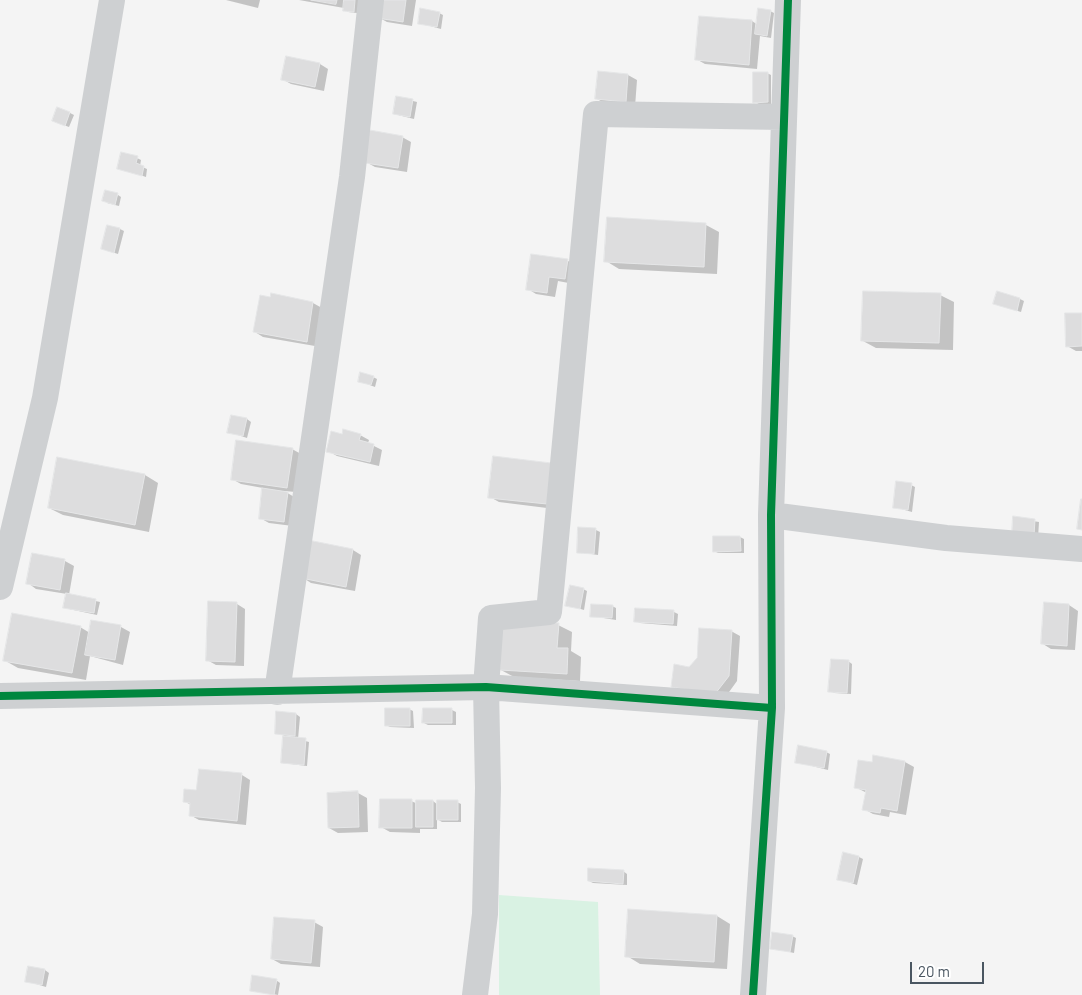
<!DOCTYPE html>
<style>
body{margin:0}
#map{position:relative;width:1082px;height:995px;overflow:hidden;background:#f4f4f4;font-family:Barlow,sans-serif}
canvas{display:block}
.scale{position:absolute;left:910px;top:962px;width:74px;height:22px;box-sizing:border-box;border:2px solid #4a5661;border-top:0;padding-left:6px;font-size:15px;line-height:18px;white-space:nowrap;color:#4a5661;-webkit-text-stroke:4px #fff;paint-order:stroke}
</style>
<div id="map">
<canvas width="1082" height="995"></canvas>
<div class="scale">20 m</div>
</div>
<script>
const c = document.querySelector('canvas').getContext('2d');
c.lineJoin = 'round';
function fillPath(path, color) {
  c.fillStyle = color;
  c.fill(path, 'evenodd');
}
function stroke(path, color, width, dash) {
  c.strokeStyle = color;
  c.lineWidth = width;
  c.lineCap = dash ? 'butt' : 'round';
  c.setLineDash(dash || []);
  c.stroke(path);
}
fillPath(new Path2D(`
 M499,895l99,7 2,93h-101z`), '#d9f2e3');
fillPath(new Path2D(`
 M226,0h34l-2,8z
 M299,0h60l-2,13 -9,-1 -4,-4z
 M381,0h35l-4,26 -25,-4 -9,-5z
 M770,11l4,2 -3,25 -11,-2 -3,33 -52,-5 -9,-5 4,-42 52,4 6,4z
 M439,13l4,2 -2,14 -22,-6z
 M320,64l8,5 -4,22 -33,-7 -9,-5z
 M599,73l29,2 9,5 -2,27 -29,-3 -9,-5z
 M767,73l4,2v29h-12l-4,-2z
 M397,97l20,5 -3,17 -20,-5z
 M70,113l4,2 -5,12 -11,-4z
 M402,137l9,5 -4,30 -32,-5 -9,-5z
 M137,158l4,2 -1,6 7,3 -1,8 -27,-9z
 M118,195l3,2 -2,9 -12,-3z
 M706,225l13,7 -2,42 -98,-5 -13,-8z
 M120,229l4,2 -6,23 -16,-5z
 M532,255l36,6 9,5 -3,18 -16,-3 -3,16 -19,-3 -8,-5z
 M940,295l14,7 -1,48 -77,-2 -13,-7z
 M1020,299l4,2 -3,11 -26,-8z
 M313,303l9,5 -7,38 -52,-9 -8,-5z
 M1082,314v37h-6l-9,-5z
 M373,377l4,2 -2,8 -16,-6z
 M247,419l4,3 -4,16 -18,-6z
 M343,435h17l9,5 -1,3 14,7 -3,16 -42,-10 -9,-5z
 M292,449l9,5 -5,38 -12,-1 12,7 -3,28 -24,-3 -9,-5 3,-30 -22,-4 -9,-5z
 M494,458l61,51 -56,-7 -9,-5z
 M145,475l13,8 -9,49 -86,-17 -14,-7z
 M911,485l4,2 -3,25 -18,-5z
 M1014,518l25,4 -1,16z
 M596,530l4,2 -2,23 -20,-3z
 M740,537l4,2v14h-26l-4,-2z
 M353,550l8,5 -6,36 -44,-8 -9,-6z
 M33,555l32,6 9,5 -5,29 31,7 -3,13 -28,-6 -4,-2 2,-13 -31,-5 -8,-6z
 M583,589l4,2 -3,19 -17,-5z
 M237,604l8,5 -1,57 -28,-1 -9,-5z
 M1045,604l24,1 9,6 -3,39 -24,-1 -8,-5z
 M612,606l4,2v12l-25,-4z
 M674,612l4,2 -1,12 -37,-3 -4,-2z
 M92,621l29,6 9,5 -7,33 -33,-9 -4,24 -68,-12 -14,-8 76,-33 10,6z
 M558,625l14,7 -1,19 10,6 -1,24 -66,-4 -13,-7z
 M731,631l9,5 -3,45 -13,18 -43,-8 -9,-5z
 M848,661l4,3 -1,30 -17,-1 -4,-2z
 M409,709l4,2 1,17 -24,-1 -4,-2z
 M424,709l28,1 4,2v13h-28l-4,-2z
 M296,714l4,3 -2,22 11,3 -2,24 -25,-3 3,-27 -9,-3z
 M826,752l4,2 -2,16 -32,-8z
 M874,757l31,5 9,5 -8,48 -16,-3 -1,5 -16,-3 -9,-5 3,-16 -12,-6 18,-24z
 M242,775l8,5 -4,45 -47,-5 -9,-5 1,-10 -7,-4 13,-9z
 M358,793l9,5 1,34 -30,1 -9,-5z
 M411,801l7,3 15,-3 5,4 19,-3 4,2v18h-19l-5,-3v10h-17v4l-30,-1 -9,-5z
 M859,857l4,2 -6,26 -18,-6z
 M623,871l4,3v11l-34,-2 -4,-2z
 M717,916l13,8 -3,45 -87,-5 -13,-8z
 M314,922l9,5 -3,40 -39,-3 -9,-5z
 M792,936l4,2 -2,15 -23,-5z
 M45,970l4,3 -3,14 -20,-6z
 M276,980l4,3 -2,12 -27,-5z`), '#0003');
const building = new Path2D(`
 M311,0h26l-1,4z
 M344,0h11l-1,12 -11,-1z
 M379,0h27l-3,22 -26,-4z
 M420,8l20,4 -3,15 -19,-3z
 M758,8l13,2 -4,26 -12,-2z
 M699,16l53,4 -3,45 -54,-5z
 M286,56l34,7 -5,24 -34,-7z
 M598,71l30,3 -2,28 -31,-3z
 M753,72h15v30l-15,1z
 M396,96l17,3 -3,18 -17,-3z
 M57,107l13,5 -5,14 -13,-5z
 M364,129l39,7 -5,32 -33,-5z
 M121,152l17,4 -2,7 8,3 -2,10 -25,-7z
 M105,190l13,3 -3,12 -13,-4z
 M607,217l99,6 -2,44 -100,-5z
 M107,225l13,3 -6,25 -13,-4z
 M531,254l37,5 -3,20 -16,-2 -2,16 -21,-3z
 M863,291l78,2 -2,50 -78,-2z
 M997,291l23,7 -3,13 -24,-7z
 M271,293l42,9 -6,40 -54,-10 7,-37 10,2z
 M1065,313h17v33l-16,1z
 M360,372l14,4 -3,9 -13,-3z
 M231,415l16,3 -4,18 -16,-3z
 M343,429l18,5 -2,6 15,4 -4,18 -44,-10 5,-21 11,3z
 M236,440l57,8 -6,40 -56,-8z
 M493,456l58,7 -4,41 -59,-6z
 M57,457l88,17 -10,51 -87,-17z
 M896,481l16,2 -4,27 -15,-2z
 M262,488l26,4 -4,30 -25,-3z
 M1081,499h1v31l-5,-1z
 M1013,516l22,3 -1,17 -22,-2z
 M578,527l18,1 -2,26 -17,-1z
 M713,536h27l1,15 -28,1z
 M308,540l45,9 -7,38 -45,-9z
 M32,553l33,6 -5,31 -34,-6z
 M570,585l14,3 -4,21 -15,-3z
 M66,593l30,6 -2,14 -31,-5z
 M208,601l29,1 -2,60 -29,-1z
 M1044,602l25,2 -2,42 -26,-2z
 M591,604l22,1 -1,13 -22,-1z
 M635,608l39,2 -1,14 -39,-2z
 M12,613l69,13 -9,47 -69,-12z
 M91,620l30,5 -6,35 -30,-5z
 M502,621l57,2 -2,25h11l-1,26 -67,-4z
 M699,628l33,2 -3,46 -14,18 -44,-7 3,-23 15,3 8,-9z
 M831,659l18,1 -2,33 -19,-1z
 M385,708h25v18h-25z
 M423,708h29v15h-30z
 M276,711l20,2 -1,23 -20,-2z
 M283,736l23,2 -2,27 -23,-2z
 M798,745l29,6 -3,17 -29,-5z
 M873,755l32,6 -8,50 -16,-3 -1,5 -18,-3 4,-20 -12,-2 4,-28 14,2z
 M199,769l43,4 -5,48 -48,-5 1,-13 -7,-1 1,-13 12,1z
 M358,791l1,36 -31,1 -1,-35z
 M380,799h32v29h-33z
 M416,800h17v27h-17z
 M437,800h21v20h-21z
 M843,852l16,4 -6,27 -16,-3z
 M588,868l36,2 -1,14 -35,-3z
 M628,909l89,6 -3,47 -89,-5z
 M274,917l41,3 -4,43 -40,-4z
 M772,932l21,3 -3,17 -20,-3z
 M28,966l17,3 -3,16 -17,-3z
 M252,975l25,4 -3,16 -24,-4z`);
fillPath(building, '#ddddde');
stroke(building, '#e5e6e7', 1);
stroke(new Path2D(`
 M771,515l175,23 136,11
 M0,587l45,-189 67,-398
 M277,692l75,-515 19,-177
 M0,696l486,-9 286,21
 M475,995l10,-81 3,-126 -2,-101 5,-69 58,-6 47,-498 187,3
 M753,995l19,-287 -1,-193 17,-515`), '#ced0d2', 26);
stroke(new Path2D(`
 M0,696l486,-9 286,21
 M753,995l19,-287 -1,-193 17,-515`), '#00873e', 8);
</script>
